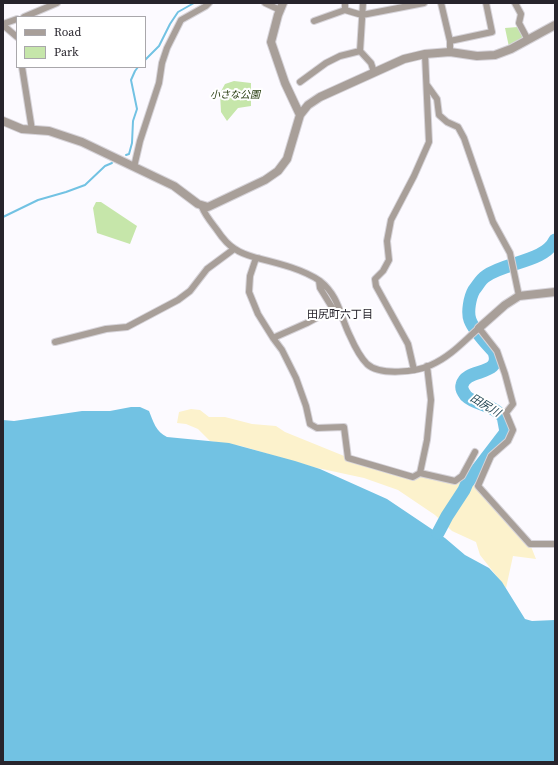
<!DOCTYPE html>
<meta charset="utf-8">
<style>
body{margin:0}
#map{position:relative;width:558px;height:765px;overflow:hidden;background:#fcfaff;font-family:"Source Serif 4",serif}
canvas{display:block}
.frame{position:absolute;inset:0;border:4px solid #27242c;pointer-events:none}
.legend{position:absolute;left:16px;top:16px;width:130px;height:52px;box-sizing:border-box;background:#fff;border:1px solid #a9a7ab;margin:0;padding:5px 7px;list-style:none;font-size:12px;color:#27242c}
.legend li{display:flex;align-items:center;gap:8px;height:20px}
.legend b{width:20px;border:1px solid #a9a7ab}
</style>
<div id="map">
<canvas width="558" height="765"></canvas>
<div class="frame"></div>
<ul class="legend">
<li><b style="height:5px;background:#a89f99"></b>Road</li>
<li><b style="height:11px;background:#c6e6aa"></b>Park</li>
</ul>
</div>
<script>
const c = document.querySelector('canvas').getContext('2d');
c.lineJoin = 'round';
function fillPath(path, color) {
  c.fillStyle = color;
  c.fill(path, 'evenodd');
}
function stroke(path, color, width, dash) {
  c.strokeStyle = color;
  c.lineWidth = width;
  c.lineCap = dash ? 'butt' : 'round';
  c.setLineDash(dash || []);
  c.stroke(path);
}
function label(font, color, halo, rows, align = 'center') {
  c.font = font + ' "Source Serif 4","Noto Sans JP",serif';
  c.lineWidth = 4;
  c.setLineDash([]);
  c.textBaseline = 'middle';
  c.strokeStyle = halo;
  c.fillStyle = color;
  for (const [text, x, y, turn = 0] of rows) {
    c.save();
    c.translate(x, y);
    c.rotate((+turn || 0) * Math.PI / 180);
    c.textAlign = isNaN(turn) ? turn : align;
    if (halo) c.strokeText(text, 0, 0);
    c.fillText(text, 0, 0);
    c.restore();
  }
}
fillPath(new Path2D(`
 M518,27l5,9 -2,3 -12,8 -4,-19z
 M234,81l17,2v23l-13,2 -11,13 -6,-9 -1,-19 5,-9z
 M96,202h5l36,24 -7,18 -33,-11 -4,-25z`), '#c6e6aa');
fillPath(new Path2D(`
 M191,409l9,1 9,7h16l27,7 24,2 9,6 69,28 50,14 16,-1 30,7 18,1 20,15 42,48 6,15 -23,-3 -7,32 -26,-33 -4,-13 -24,-11 -17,-16 -37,-25 -34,-12 -51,-11 -72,-21 -31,-5 -12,-12 -12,-5 -9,-1 2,-11z`), '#fcf2cc');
fillPath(new Path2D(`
 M131,407h9l9,4c4,10 7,21 18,26l62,6 66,18 25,8 67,30 58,39 20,17 24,13 13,14 23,37 7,2 23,-1v142h-552v-342l11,1 68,-10h28z`), '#72c2e3');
stroke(new Path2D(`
 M145,60l14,-14 11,-22 8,-12 16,-9
 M126,155l3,-1 3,-11 1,-22 4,-12 -6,-29 4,-9 3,-4
 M3,217l35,-17 28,-8 19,-7 20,-19 7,-3`), '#72c2e3', 2);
stroke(new Path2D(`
 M438,533l9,-17 17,-26 3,-7 39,-51 -3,-16c-3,-2 -6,-5 -10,-7 -8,-5 -20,-6 -27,-13 -3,-4 -5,-7 -4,-11 4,-18 41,-8 32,-33 -8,-9 -20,-21 -24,-32 -3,-8 0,-23 4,-30 4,-5 7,-11 12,-14 19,-14 59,-14 69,-36`), '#72c2e3', 13);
const minor = new Path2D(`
 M265,3l15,7
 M345,3v7l17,5 62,-12
 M363,3l-3,48 11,12 3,9
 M441,3l9,38v11
 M515,3l6,11 -2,9 9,17
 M24,17l33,-14
 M314,21l31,-11
 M3,24l14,-5
 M3,25l14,12
 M450,41l42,-9 -6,-29
 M22,67l10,63
 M300,82l26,-19 14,-7 20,-5
 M427,85l10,14 2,16 8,7 11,5 6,11 29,84 17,31 9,43
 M134,167l6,-26 19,-58 3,-20 5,-15 14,-28 25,-14 3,-3
 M202,207c3,8 9,15 15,23 4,6 11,15 18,19 7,5 15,7 22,9 20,5 46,11 63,23 19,15 20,35 30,55 4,9 10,21 17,28 13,12 49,8 64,1 19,-8 33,-24 48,-37l18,23 8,23 8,30 -7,9 7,17 -5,11 -17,15 -13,30 52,58h25
 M256,258l-6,18 -1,16 9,22 15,24 9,12 14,28 10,28 4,18 7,4 27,-1 4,31 65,19 7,-4 7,-33 4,-40 -4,-34
 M273,338l34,-15 26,-14 -13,-21 -1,-7
 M55,342l51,-13 21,-2 51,-27 12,-9 17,-22 27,-20
 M414,370l-6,-26 -32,-58 -1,-7 8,-8 6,-11 -2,-19 4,-21 23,-44 15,-34 -4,-88
 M420,473l35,8 7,-5 13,-24`);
const tertiary = new Path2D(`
 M283,3l-5,12 -7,27 14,41 15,32
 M3,121l19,8 27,2 33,11 92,44 24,18 10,3 57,-27 13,-9 9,-12 13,-44 8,-10 12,-8 84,-38 21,-5 25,-2 27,4 18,-1 16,-6 44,-24
 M479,328l26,-23 14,-9 36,-4`);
stroke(minor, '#d6d3d9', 8);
stroke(tertiary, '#d6d3d9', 10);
stroke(minor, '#a89f99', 6);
stroke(tertiary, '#a89f99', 8);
label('italic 10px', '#273c10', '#fff', [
 ["小さな公園",235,95]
]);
label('11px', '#27242c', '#fff', [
 ["田尻町六丁目",340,315]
]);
label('italic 11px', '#1b3f4d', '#fff', [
 ["田尻川",485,406,31]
]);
</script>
